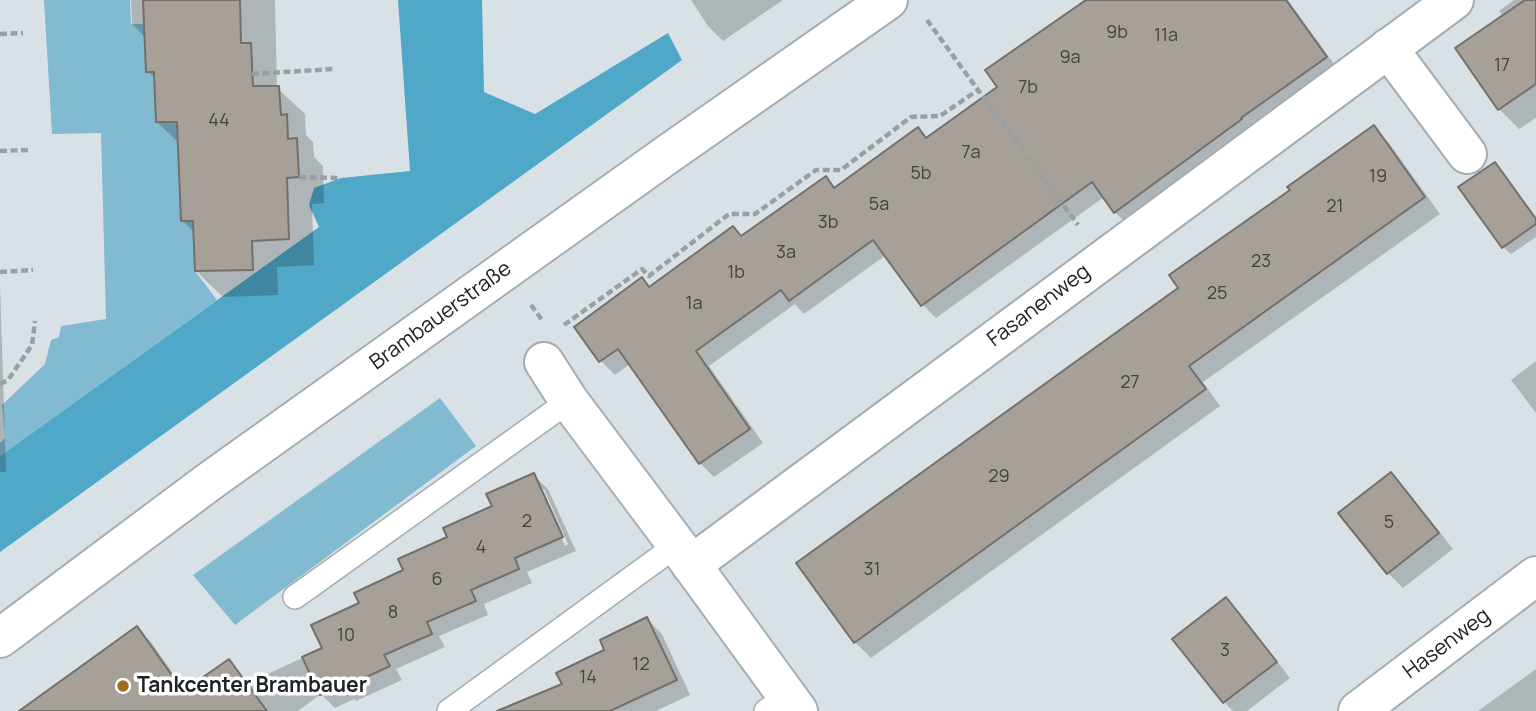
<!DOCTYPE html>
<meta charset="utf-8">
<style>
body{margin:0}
canvas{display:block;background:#d8e2e6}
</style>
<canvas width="1536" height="711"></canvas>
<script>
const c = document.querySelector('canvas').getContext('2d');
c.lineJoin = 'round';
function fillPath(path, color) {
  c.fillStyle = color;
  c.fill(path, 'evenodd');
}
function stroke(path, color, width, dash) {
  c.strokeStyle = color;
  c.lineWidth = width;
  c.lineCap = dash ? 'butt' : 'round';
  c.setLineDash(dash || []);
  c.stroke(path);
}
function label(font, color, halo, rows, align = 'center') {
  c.font = font + ' Manrope,sans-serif';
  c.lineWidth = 7;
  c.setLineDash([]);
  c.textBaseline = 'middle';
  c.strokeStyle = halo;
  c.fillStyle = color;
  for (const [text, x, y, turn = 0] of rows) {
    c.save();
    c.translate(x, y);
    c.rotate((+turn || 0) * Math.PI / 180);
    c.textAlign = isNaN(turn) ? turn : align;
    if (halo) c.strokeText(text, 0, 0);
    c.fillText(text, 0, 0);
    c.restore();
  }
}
fillPath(new Path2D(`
 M44,0h86l1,24h22l12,47 -10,25 1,26h21l4,98h25l-12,26 1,25 22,29 -217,156v-13l5,-5 -3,-33 43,-41 6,-24 8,-3 2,-11 45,-7 -5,-186 -49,1z
 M440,398l36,48 -241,179 -42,-50z`), '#81bad1');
fillPath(new Path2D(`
 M398,0h84l2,92 51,22 133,-81 14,27 -682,492v-96l319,-229 -10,-22 5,-17 27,-10 69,-7z`), '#4fa8c8');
fillPath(new Path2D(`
 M131,0h144l2,88 28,26 1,21 7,7 1,15 9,9 1,37 -12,1 2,61 -37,2 1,28 -55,2 -27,-26 -1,-38 -13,-13 -2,-76 -23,-22 -1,-43 -8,-8 -2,-33 -14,-14z
 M691,0h92l-60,41 -15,-15z
 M1098,0h190l52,72 -211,154 -14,-14 -11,-15 -168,121 -14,-14 -36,-49 -82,59 -9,-10 -86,62 54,77 -49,34 -14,-14 -70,-99 -15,11 -14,-14 -25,-33 66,-49 9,9 82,-60 10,9 83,-59 10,11 82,-60 10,10 71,-52z
 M1514,0h22v118l-17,11 -20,-20 4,-92 -4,-6z
 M1373,127l16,16 51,71 -237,168 17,24 -349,252 -16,-16 -56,-78 382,-276 111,-97z
 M1495,164l8,8 33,46v19l-25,17 -8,-7z
 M0,283l6,189h-6z
 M1536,361v52l-25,-33z
 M1391,474l15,15 47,60 -50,39 -15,-15 -47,-60z
 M534,476l14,13 28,62 -49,21 5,11 -48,21 4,11 -49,21 6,11 -49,22 6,11 -46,21 -2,-2 -19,9 -14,-14 -23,17h-276l115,-83 14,14 35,50 43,-31 19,22 76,-35 37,-44 133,-97zM540,489h4l24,55 -3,2z
 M1226,599l15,15 49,64 -43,33h-14l-9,-9z
 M647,619l15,15 28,61 -34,16h-138l46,-26z
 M1536,669v42h-58z`), '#0003');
const building = new Path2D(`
 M143,0h97l1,43h10l2,43h26l2,29 6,-1 1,25 9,-1 2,39 -12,1 2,61 -37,2 1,29 -58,1 -2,-50h-12l-4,-99h-21l-2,-50h-8z
 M1086,0h200l41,57 -86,61 1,1 -128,94 -22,-31 -171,124 -48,-66 -84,61 -8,-11 -85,61 54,78 -51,35 -81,-115 -19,13 -25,-35 68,-50 7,10 84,-61 8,10 85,-60 8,12 84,-61 8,11 71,-51 -12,-17z
 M1525,0h11v84l-38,26 -43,-62z
 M1374,125l51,72 -236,169 17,23 -352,254 -58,-80 382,-275 -9,-13 121,-85 -3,-3z
 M1495,162l41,57v5l-34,24 -44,-61z
 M1391,472l48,61 -52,41 -49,-61z
 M534,473l29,64 -48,21 4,11 -48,21 5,11 -49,21 5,12 -48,21 6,11 -49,23 -1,-3 -20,9 -18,-38 20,-9 -11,-23 48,-22 -5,-10 49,-23 -5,-11 49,-22 -4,-9 49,-22 -6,-12z
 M1226,597l51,65 -54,41 -51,-64z
 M647,617l30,63 -67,31h-113l65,-27 -6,-11 48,-23 -4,-10z
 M137,626l46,65 46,-32 38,52h-248z`);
fillPath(building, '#a6a099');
stroke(building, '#746f68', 2);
const lane = new Path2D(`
 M295,597l274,-196
 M449,711l228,-166
 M766,711l21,-15`);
const street = new Path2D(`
 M1388,48l79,106
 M544,362l25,39 108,144 121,166
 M691,565l763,-565
 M1358,711l178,-135`);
const secondary = new Path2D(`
 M0,638l210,-157 458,-327 220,-154`);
stroke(lane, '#a3adb1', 26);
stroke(street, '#a3adb1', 42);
stroke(secondary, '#a3adb1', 42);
stroke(new Path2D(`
 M927,20l51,70
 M0,34l23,-1
 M252,74l82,-5
 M0,151l28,-1
 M299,177l42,1
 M0,272l33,-2
 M531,305l11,15
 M564,325l78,-56 7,7 80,-62h26l61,-44h25l70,-53 29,-1 38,-26 100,135
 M0,384l8,-4 24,-35 3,-24`), '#98a0a3', 4.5, [7, 3.5]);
stroke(lane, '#fff', 23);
stroke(street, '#fff', 38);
stroke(secondary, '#fff', 38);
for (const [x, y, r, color] of [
 [123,686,7,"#a06d23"]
]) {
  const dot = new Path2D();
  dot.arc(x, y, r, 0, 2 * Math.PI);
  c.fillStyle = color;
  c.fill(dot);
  stroke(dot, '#fff', 2.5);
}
label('18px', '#424242', null, [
 ["9b",1117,33],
 ["11a",1166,36],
 ["9a",1070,58],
 ["17",1502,66],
 ["7b",1028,88],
 ["44",219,121],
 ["7a",971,153],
 ["5b",921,174],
 ["19",1378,177],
 ["5a",879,205],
 ["21",1335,207],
 ["3b",828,223],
 ["3a",786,253],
 ["23",1261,262],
 ["1b",736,273],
 ["25",1217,294],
 ["1a",694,304],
 ["27",1130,383],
 ["29",999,477],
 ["2",527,522],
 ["5",1389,523],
 ["4",481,548],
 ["31",872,570],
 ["6",437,580],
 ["8",393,613],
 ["10",346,636],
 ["3",1225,651],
 ["12",641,665],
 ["14",588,678]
]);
label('21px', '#202325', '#fff', [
 ["Fasanenweg",1039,306,-37],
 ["Brambauerstraße",441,316,-36],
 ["Hasenweg",1447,644,-37]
]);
label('bold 21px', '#202325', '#fff', [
 ["Tankcenter Brambauer",137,686]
], 'left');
</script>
